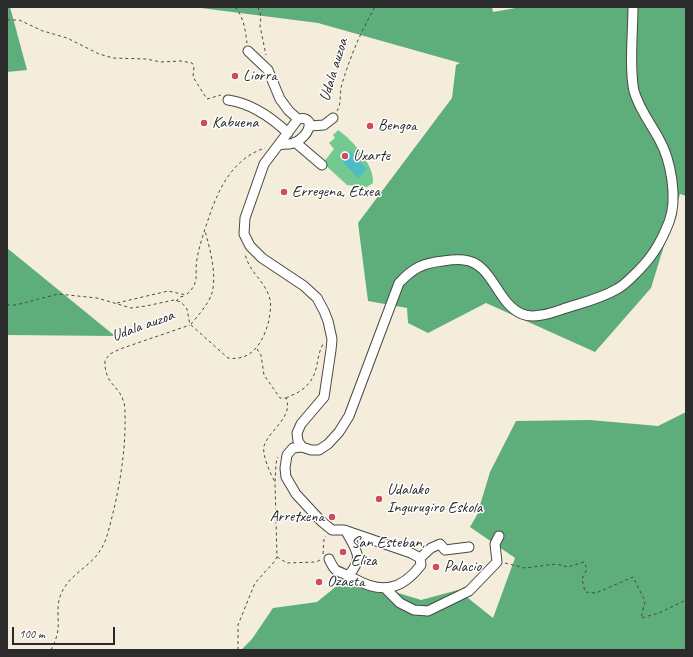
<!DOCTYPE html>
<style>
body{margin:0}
#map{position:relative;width:693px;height:657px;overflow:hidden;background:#f5eddb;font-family:Caveat,sans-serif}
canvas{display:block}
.frame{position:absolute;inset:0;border:8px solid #2b2b2b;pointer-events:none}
.scale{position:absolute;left:12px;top:627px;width:103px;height:18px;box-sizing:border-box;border:2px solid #2b2b2b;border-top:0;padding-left:5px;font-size:12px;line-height:14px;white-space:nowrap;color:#2b2b2b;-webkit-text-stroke:3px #fff;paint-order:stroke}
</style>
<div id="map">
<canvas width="693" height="657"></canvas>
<div class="frame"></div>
<div class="scale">100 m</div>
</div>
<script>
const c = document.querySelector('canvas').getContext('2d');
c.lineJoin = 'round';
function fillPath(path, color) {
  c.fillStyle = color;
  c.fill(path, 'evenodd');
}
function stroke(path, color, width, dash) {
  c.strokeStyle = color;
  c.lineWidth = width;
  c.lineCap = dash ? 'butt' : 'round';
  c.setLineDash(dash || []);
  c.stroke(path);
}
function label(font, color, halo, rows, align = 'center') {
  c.font = font + ' Caveat,sans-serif';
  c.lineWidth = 3;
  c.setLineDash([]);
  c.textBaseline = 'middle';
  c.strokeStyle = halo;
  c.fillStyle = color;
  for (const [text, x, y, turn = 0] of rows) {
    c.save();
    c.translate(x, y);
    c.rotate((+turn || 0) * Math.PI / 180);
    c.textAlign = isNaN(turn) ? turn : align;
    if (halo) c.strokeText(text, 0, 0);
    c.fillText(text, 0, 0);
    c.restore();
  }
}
fillPath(new Path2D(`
 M338,130c14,9 37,36 35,53l-6,4 -20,-2 -24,-22 11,-14 -5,-6 6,-5 -2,-3z`), '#72ca91');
fillPath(new Path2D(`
 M7,7h3l17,63 -20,2z
 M193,7h299l1,5 28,-5h165v189l-6,-2 -29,94 -56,64 -109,-49 -58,30 -20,-10 -1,-15 -39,-7 -10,-78 94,-125 4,-33 4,-2 -142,-40z
 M7,248l108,88 -108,-1z
 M686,412v238h-445l11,-11 21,-31 44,-6 27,-22 38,8 39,12 37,-10 35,28 22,-60 -45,-31 7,-12 13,-43 26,-51 74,-1 68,6z`), '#5dae7b');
fillPath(new Path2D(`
 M349,151l18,18 -9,9 -18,-19z`), '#4ebcc5');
const minor = new Path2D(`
 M248,51l20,19 12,29 9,12 9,8
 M228,100c22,3 44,18 60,33
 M310,126l14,-1 9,-7
 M295,142l27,23
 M279,145c3,-1 7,-1 10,-1 10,-1 22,-12 20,-22 -3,-4 -6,-4 -11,-3l-34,45 -19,54 -1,16 6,12 12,12 42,28 13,12 7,13 4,10 4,18 -1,11 -7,47 -23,27 -4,9 1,8 4,6 9,3h8l9,-6 11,-12 10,-16 50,-133c14,-15 24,-20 44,-22 7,-1 15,-2 21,-1 29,3 32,43 58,54 12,5 29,-1 41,-5 18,-6 37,-10 54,-20 6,-3 11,-8 16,-13 18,-17 27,-31 36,-54 9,-23 2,-62 -10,-83 -8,-15 -20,-30 -25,-48 -5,-23 -1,-60 -1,-84
 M302,447l-9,1 -6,7 -2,13 1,9 10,17 25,27 11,9h12l67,23 9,5 1,7c-20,26 -40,29 -68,13 -6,-3 -12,-5 -17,-8 -3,-2 -5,-7 -7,-11
 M346,531c10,20 19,26 2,45
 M420,558l11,-10 9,-4 5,6 24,-3
 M385,588l15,15 14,7 14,1 41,-20 28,-29 -2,-18 4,-8`);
stroke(minor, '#494845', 11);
stroke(new Path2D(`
 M235,7c9,11 10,22 12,36
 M258,7l3,9 -1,10 6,29
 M7,20h12l24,11 24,7 32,16 14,4 33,1 15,3 20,-1 11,2 2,3 -1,11 14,22 14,-4
 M337,111c5,-8 2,-18 5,-27 8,-27 19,-53 33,-77
 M176,301l4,-4 5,-1
 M117,303l51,-12 18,4c15,-13 8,-19 11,-36 2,-12 6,-24 10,-36 10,-31 24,-64 58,-75
 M7,305h9l42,-11 39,4 34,10 15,-2 28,-6 7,2 6,7 3,16
 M191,324c7,-8 18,-21 21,-31 5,-18 -2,-44 -7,-62
 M191,325l37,33c25,4 36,-18 41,-38 1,-8 3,-16 0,-24 -6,-17 -21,-25 -24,-43
 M257,349l4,6 3,20 16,23h6c8,19 -17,32 -22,48 -2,9 6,27 11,36
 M286,398c6,-3 12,-5 17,-9 18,-15 11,-28 20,-45
 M323,554l1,-15 2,-3
 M277,557l10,6 29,-1 4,-2
 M505,563l20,5 31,-4 12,3 16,-5 3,7 -5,10 3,13 11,1 37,-16 12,24 -4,17 18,-5 27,-13
 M51,650c3,-6 6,-13 7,-20 1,-12 -2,-25 3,-36 8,-20 30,-27 40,-45 6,-9 8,-21 11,-32 8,-32 14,-69 13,-102 0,-4 0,-9 -1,-12 -5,-19 -20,-18 -19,-43l5,-6 10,-5 70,-24
 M238,650v-25l17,-42 19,-21 3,-5 -2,-74 1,-20 2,-6`), '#494845', 1, [3, 3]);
stroke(minor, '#fff', 9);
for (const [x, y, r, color] of [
 [235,76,4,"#d1495b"],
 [204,123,4,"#d1495b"],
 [370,126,4,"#d1495b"],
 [345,156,4,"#d1495b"],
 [284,192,4,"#d1495b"],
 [379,499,4,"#d1495b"],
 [332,517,4,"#d1495b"],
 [343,552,4,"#d1495b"],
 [436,567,4,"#d1495b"],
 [319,582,4,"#d1495b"]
]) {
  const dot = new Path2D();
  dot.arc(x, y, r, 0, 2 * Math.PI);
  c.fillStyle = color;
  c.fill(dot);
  stroke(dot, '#fff', 1.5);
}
label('16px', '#2b2b2b', '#fff', [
 ["Udala auzoa",334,70,-73],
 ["Udala auzoa",143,326,-20]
]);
label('16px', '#2b2b2b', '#fff', [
 ["Liorra",243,76],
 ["Kabuena",212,123],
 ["Bengoa",378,126],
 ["Uxarte",353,156],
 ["Erregena, Etxea",292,192],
 ["Udalako",387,490],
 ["Ingurugiro Eskola",387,508],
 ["Arretxena",324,517,"right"],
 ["San Esteban,",351,543],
 ["Eliza",351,561],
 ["Palacio",444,567],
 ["Ozaeta",327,582]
], 'left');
</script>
